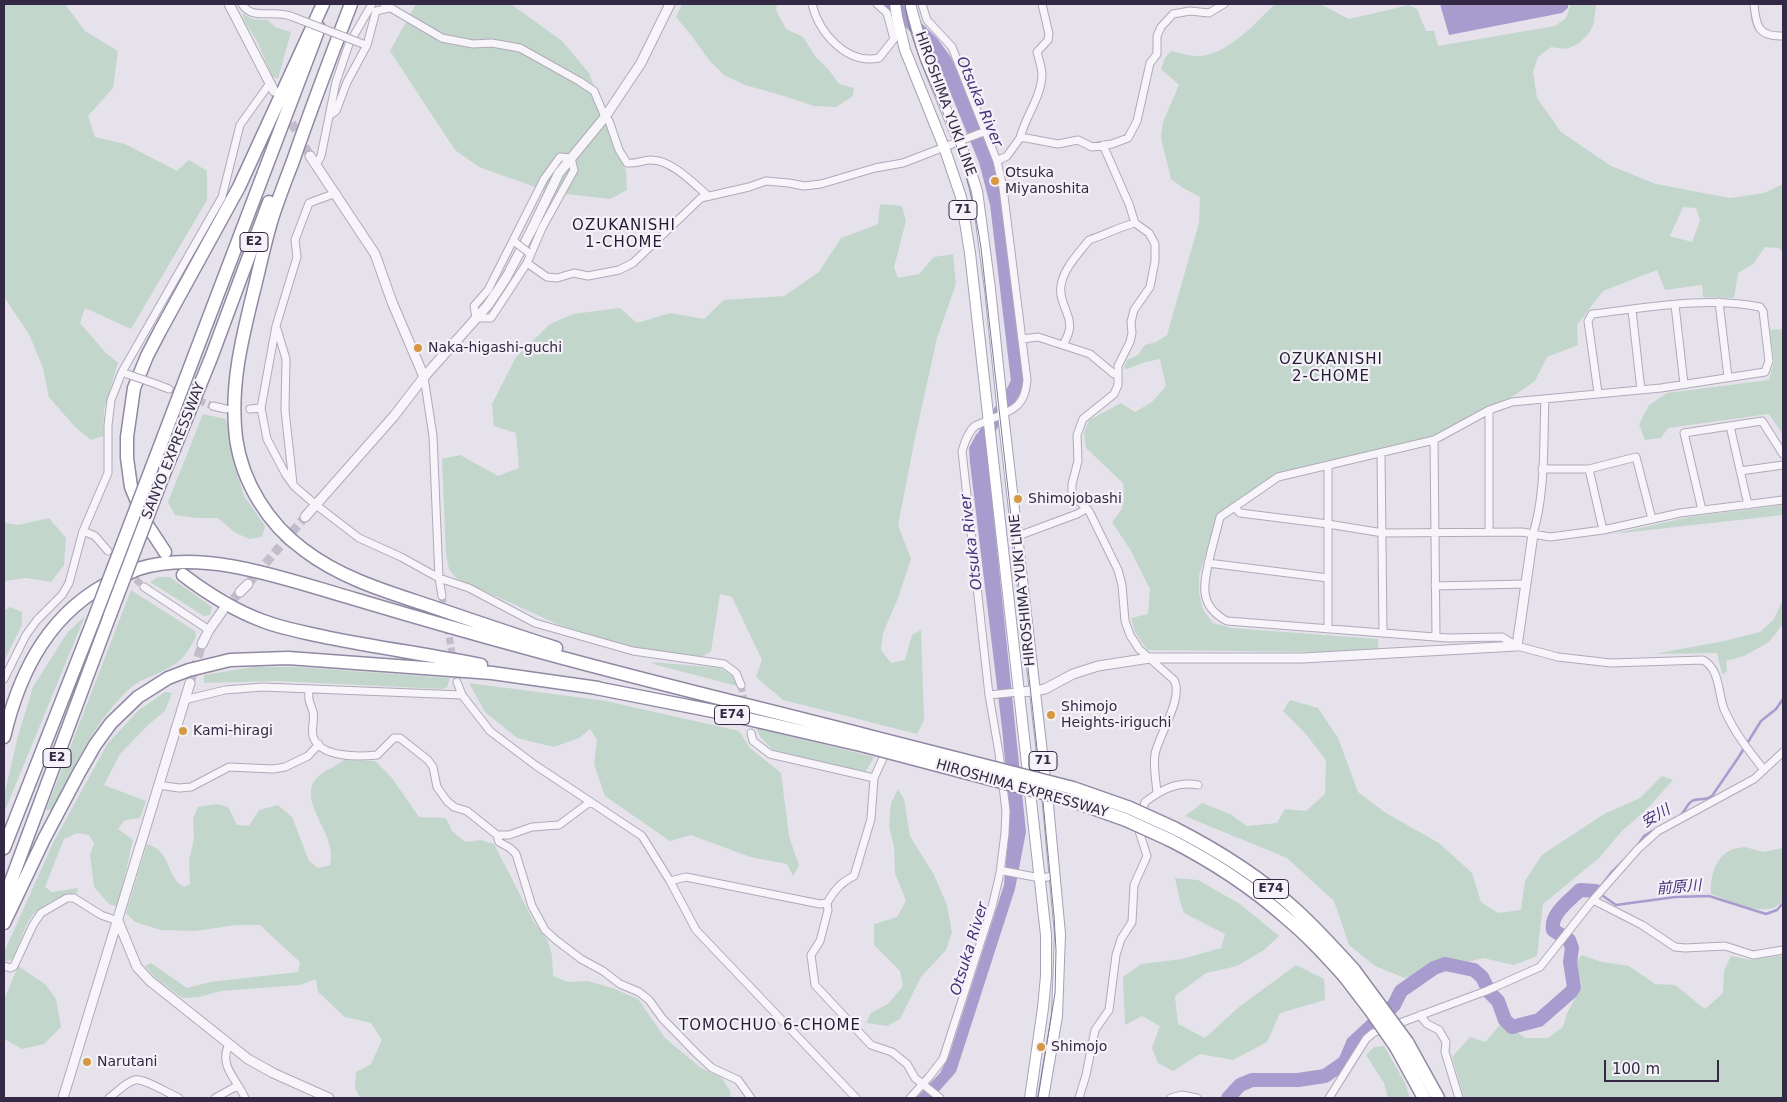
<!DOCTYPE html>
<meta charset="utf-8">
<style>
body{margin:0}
#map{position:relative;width:1787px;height:1102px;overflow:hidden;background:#e5e2eb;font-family:"DejaVu Sans",sans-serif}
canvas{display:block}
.frame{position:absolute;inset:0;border:5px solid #332944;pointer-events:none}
.scale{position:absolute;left:1604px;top:1060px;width:115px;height:22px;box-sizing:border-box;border:2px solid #332944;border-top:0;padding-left:6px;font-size:15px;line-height:18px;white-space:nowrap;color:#332944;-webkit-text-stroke:4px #f4f2f8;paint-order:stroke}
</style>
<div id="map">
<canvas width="1787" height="1102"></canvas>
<div class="frame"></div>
<div class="scale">100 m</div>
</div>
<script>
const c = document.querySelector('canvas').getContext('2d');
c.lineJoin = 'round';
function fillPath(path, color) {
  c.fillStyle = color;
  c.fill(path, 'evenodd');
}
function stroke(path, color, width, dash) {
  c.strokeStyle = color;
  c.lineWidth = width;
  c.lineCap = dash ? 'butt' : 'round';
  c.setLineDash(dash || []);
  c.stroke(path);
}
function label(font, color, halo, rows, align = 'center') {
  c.font = font + ' "DejaVu Sans","Noto Sans JP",sans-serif';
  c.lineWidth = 4.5;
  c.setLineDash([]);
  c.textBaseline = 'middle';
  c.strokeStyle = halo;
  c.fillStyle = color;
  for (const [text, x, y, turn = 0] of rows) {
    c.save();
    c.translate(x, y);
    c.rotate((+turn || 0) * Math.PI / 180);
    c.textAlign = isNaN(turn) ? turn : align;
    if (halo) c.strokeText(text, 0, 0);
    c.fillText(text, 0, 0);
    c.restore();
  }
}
fillPath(new Path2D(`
 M4,4h61l20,27 33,20 -5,37 -25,28 7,21 30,7 52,27 12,-11 18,11v29l-76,129 -46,-21 -5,15 26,30 12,10 -14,46 -1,27 -12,4 -16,-13 -26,-30 -6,-29 -14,-34 -25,-37z
 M416,4h95l51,37 27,32 37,98 1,19 -17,9 -61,-7 -70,-25 -24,-17 -65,-99z
 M682,4h95l-1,6 10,19 17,8 12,19 14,14 10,14 15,4 -1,8 -17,11 -22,-1 -30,-10 -39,-11 -21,-10 -15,-15 -18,-25 -15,-18z
 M1275,4h45l29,15 60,-14 8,4 9,22h8l4,15 117,-20 11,-8 5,-14h25l-2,19 -4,9 -12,12 -12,5 -15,-2 -13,10 -5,15 4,26 24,34 50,34 45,18 74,14 34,-5 19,-9v68l-4,-4 -14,-1 -12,17 -15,9 -4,25 -31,-1 -1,-12 -37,5 -8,-20 -54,21 -26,34 1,20 -31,12 -12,24 -23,16 -24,9 -55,30 -156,38 -60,41 -18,61v17l4,17 10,13 18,5 147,11v10l-56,3 -175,-2 -12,-18 -4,-14 17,-4 2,-25 -19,-38 -19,-29c13,-15 13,-20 11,-39l-37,-35 -2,-15 5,-13 32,-17 14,9 17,-10 14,-16 -6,-27 -14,3 -19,7 -3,-1 3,-8 11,-5 7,-10 11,-3 11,-7 32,-112 1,-26 -17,-9 -12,-9 -10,-41 2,-16 16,-37 -18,-16 4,-11 6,-7c10,2 22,6 31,5 30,-5 53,-33 73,-52zM1683,207l13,1 4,13 -8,21 -22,-6z
 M242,13l10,6 16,1 7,7 16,5 -13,47 -6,-3 -14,-33 -13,-21z
 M880,204l22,2 4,15 -12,46 4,11 21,-4 15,-17 19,-3 3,30 -19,54 -22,100 -17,87 13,34 -13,39 -15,35 -2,17 10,13 14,-3 7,-25 9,-5 3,90 -7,14 -134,-34 -27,-23 6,-17 -30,-63 -12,-3 -9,57 -9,6 -66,-8 -79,-25 -101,-46 -7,-9 -3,-14 -4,-96 18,-4 38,21 21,-8 -3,-35 -22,-7 -2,-22 24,-47 34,-33 23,-10 47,-6 17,15 33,-10 34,6 20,-19 60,-4 35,-24 22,-34 37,-14z
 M1783,329v106l-14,-21 -101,14 -7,10 -16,2 -6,-16 10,-19 18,-12 102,-13 5,-19 -4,-31z
 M203,414l23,5 9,48 9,29 21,30 -3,11 -13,2 -15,-7 -16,-14h-22l-21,-3 -7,-13z
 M1783,505v10l-170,19 76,-17z
 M49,518l17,20 -2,27 -13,17 -25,-4 -22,3v-58l14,2z
 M158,577h12l42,30 -2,8 -6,1 -54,-34z
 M131,590l64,41 1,6c-5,9 -10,19 -18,25 -15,12 -37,15 -50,28 -35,34 -55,78 -76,120h-6z
 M1783,595v29l-14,18 -25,14 -18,5 1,11 -5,2 -5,-21 -63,1 70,-13 36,-9 14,-13 8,-17z
 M10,607l12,5v13l-18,36v-50z
 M85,616l-81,197v-17l14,-60 15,-49 34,-54z
 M652,662l68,6 12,8 5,10 -84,-22z
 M253,667h44l153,11 -3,9 -5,2 -165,-8 -73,2v-8z
 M469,683l137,18 133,30 11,17 31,25 8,63 10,30 -6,10 -6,-12 -37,-7 -59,-22 -21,6 -65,-45 -11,-32 3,-24 -7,-11 -11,9 -25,9 -37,-9 -32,-26z
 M165,692l7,1 -7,18 -17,14 -28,29 -16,31 42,16 -6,17 -15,2 -7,9 15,11 -15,66 -8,-1 -16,-18 -4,-32 4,-12 -5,-8 -12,-2 -13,6 -19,48 7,5 26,-4 -1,5c-17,2 -40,13 -49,29 -6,12 -10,25 -15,37l-6,2 -3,-1v-8l50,-111 54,-98 31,-33z
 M1290,700l28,8 20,30 20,54 28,21 53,30 33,30 9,29 17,11 23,-3 4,-29 17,-26 62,-41 36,-16 22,-22 11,4 -27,30 -24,21 -23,27 -56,46 -6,52 -23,9 -31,-7 -78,20 -30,-12 -26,-21 -15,-44 -47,-43 -102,-42 17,-13 28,11 17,12 30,-3 8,-14 21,2 19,-17 1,-34 -22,-28 -21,-21z
 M756,728l118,29 -8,14h-7l-86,-21 -12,-12z
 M344,760l31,1 17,17 27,39 27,1 6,13 13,11 16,-2 13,4 40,78 14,19 4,14 1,21 15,6 20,-1 24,7 26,11 27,39 36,30 21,10 8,13 1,7h-371l-5,-10 1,-16 15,-8 11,-24 -11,-17 -26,-6 -27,-25 -2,-13 -16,6 -79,6 -22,6 -17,1 -25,-19 -12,-13 6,-3 36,25 23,-6 88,-10 2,-10 -40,-37h-24l-41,6 -34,-1 -26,-8 -9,-9 21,-69c25,7 19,34 37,43l6,-3 -1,-24 5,-21 -1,-21 5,-11 19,-3 11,3 9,18 12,1 10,-16 19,-5 14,12 17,44 9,7 12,-3c9,-31 -35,-63 -13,-87 6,-7 19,-12 27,-18z
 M898,789l6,10 6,37 24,39 13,30 5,27 -6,18 -25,27 -21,42 -13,7 -21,-3 5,-10 17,-9 15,-18 -3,-15 -26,-26v-21l23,-7 9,-16 -11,-28 -1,-26 -5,-21 2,-23z
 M1745,847l18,5 20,-4c0,10 3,44 0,51 -11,23 -55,1 -72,-5 -1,-15 3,-35 18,-43 4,-3 11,-3 16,-4z
 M1175,878l23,2 42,24 39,32 -15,14 -27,16 -31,7 -31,23 3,28 27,14 34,-31 57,-42 28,14 1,21 -45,13 -13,29 -34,18 -33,-6 -27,17 -15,-8 -6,-15 8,-22 -18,-10 -17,9 -2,-48 18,-13 41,-5 39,-11 4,-14 -41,-21 -4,-12z
 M1582,955l20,7 27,4 26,18 20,1 30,24 18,-16 1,-22 7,-15 20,4 32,-5v143h-319l-12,-41 18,-20 15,5 17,-19 24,15h22l15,-11 4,-14 15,-27 -6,-25z
 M18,966l27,18 11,15 5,28 -17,17 -22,5 -18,-10v-39z
 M1384,1046l21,37 5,15h-22l-4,-15 -18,-28 8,-8z`), '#c3d6cc');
fillPath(new Path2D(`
 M1440,4h128v4l-6,5 -113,22z
 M977,433l10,19 39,380 -11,57 -59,183 -23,26h-17l24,-25 9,-17 55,-171 6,-69 -8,-88 -32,-265 -1,-15z`), '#a89bcd');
stroke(new Path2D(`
 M1681,815c4,-4 6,-11 11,-14 6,-4 12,1 20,-5l26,-38 23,-37 15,-12 7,-10
 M1637,846l7,-10 10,-6
 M1597,891l14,-18 12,-12
 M1603,896l13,9 59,-8 34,-1 57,18 11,-4 6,-7`), '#a89bcd', 2.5);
stroke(new Path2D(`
 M892,4l40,39 13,18 41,100 11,43 21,177c-7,23 -42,55 -40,76
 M1228,1098l12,-13 12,-5h46l27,-4 20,-14 8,-19 41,-38 7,-14 33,-23 11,-4 29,6 8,7 8,16 8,8 7,19 7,7 27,-7 32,-28 3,-5 -4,-25 2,-14 -3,-8 -16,-10c-3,-16 16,-29 27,-40l16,1`), '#a89bcd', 14);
stroke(new Path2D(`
 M169,389l44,17
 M128,572l16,15
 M442,596l15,86
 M741,685l4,20`), '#c1bdca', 7, [7, 3.5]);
stroke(new Path2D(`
 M285,111l25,45
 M248,584l57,-67
 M224,609l16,-17
 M190,683l12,-39`), '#c1bdca', 9, [9, 4.5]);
const minor = new Path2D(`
 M242,4c11,18 32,4 51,13
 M384,4l58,34 31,6 19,-1 28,5 59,33 15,10 11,26 4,4 10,29 8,13c9,1 16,-3 24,-3 21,0 42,23 57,36
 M812,4c7,29 35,61 67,54l15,-19 -7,-26 -10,-9
 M1754,4c2,22 4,33 29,32
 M330,115l6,-4 11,-29 20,-37 9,-34 13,-3
 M1020,138c5,-21 21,-40 22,-63 0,-7 -3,-15 -5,-23l11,-12 1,-6 -7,-30
 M1103,145l26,59 6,19 14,10 6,11v17l-5,26 -16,23 -3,12 1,11 -2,9 -12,24v19l-4,9 -31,25 -6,16 1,26 -6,23v10l17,17 29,59 4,15 3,36 5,14 9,14 35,31c10,18 -15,54 -19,74 -2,12 1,26 2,39
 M560,157l11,1 3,12 -32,58 -15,35 -36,55h-15l-2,-12 14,-16 56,-111z
 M997,161l10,-5 13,-18h6l32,6 20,-4 14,7 20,-3 16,-6 9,-17 13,-58 7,-9v-18l4,-9 12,-13 17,-3 19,2 15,-9
 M316,165l5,-9 15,-74 13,-38 23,-40
 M336,193l-27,10 -14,37 2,17 -21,69 -15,82 6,31 19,36 8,11 22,19 43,33 42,19 38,21 30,10 66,35 98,28 91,13 12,9 5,12
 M527,263l20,14 10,1 17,-5 14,3 31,-6 14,-7 68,-65 48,-11 17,-6 23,2 15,3 17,-2 54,-16 28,-5 83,-32
 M1719,302l9,75
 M1675,305l9,79
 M1632,310l9,80
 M277,329l9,30 -1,51 8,74
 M1022,339l16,-2 52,17 24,20h4
 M1063,345c2,-4 5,-9 6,-14 4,-15 -11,-29 -8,-45 2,-17 18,-33 28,-46 16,-5 30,-13 46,-17
 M424,377l9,59 6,142 3,18
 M156,384l13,5
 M1598,393l-10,-72 4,-7c55,-6 112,-18 168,-7l3,4 6,50 -4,11 -104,16 -149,14 -23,8 -55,30 -156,37 -58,40c-3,13 -7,26 -10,39 -6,27 -13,49 17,65l221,17 54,-1 15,9 41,11 53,6 92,-3c17,9 15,33 21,49 10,23 25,42 40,61
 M213,406l13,3
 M250,409l11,-1
 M1489,410v122
 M1730,426l18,79
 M1434,440l2,197
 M1381,453l2,180
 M1542,469h47l47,-12 16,62
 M1589,469l14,61
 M1740,471l43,-6
 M1234,507l6,6 88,11 55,9 139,-1 28,5 53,-7 77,-17 103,-13
 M1702,510l-18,-77 78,-12 21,33
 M83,531l12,5 13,15
 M1533,534c13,-43 10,-90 12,-135
 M1018,536l59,-22 9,-5
 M1208,563l120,15
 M1435,586l91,-2
 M144,587l65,43
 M1328,629v-164
 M4,679l22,-44 11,-15 25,-25 7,-12 14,-52 25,-58v-48l3,-25 11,-28 100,-175 18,-72 30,-42
 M457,682l5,13 28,36 45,34 107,71 28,45 26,49 160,168
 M309,689c-1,14 1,12 4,23 2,7 -2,16 0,24 6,22 46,21 64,19l17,-17h6l28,22 5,7 4,20 10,14 7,6 13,4 30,24h12l23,-8 27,-2 31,-23
 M989,695l29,-3
 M184,700l41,-10 38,-3 199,8
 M751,733l2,8 17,13 104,24
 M158,785l21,3 12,-1 38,-20 44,2 12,-2 23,-11 11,-12
 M1142,815l3,-13c16,-12 32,-21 53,-17
 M497,835l2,7 11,6 6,6 16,52 13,24 11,10 25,19 22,12 17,13 19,8 10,8 13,18 35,36 15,14 26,12 13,18
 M1000,873l4,-2 36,7 14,-2
 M670,881l16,-4 134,27 7,-1c7,-12 14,-21 27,-27l17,-57 3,-41 9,-20
 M1593,900l49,25 33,22 10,1 40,-2 28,9 30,-5
 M827,903l1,7 -8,31 -9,14 4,30 56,60 21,7 15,12 8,14 25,20
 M4,966l6,2 4,-2 19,-41 8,-12 26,-15h7l27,17 17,6
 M1420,1015l7,9 12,6 7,12 -1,10 14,46
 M229,1044c-11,22 8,35 16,54
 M109,1098c7,-5 17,-16 26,-18 9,-2 34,14 44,18
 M215,1098l22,-12
 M910,1098l19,-21 14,-18 49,-152 8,-34 5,-40 1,-22 -7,-58 -10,-58 -27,-244c3,-9 6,-19 13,-25 3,-2 8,-3 11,-5 24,-10 39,-12 41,-41l-24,-192 -6,-27 -45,-114 -25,-27 -5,-16
 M1079,1098l7,-23 9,-45 14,-20 7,-55 5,-16 11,-17 2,-37 13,-29 -8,-25 1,-5
 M1171,1098l11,-3 15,3
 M1329,1098l37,-59 7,-6 113,-42 54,-24 53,-67 45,-51 20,-18 96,-52 29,-27`);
const tertiary = new Path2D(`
 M229,4l45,87
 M310,156l65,98 17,48 32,75
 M305,517l89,-101 30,-39 64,-72 18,-27 25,-47 28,-58 46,-56 36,-54 29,-59
 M240,592l8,-8
 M202,644l7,-14 14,-20
 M1018,692l16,-1 11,-2 28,-15 25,-8 52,-8h153l214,-12 16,-112
 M118,921l19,46 13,14 98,78 25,14 56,25
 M63,1098l127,-415`);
const primary = new Path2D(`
 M895,4l2,13 8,33 39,97 17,50 9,56 76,682v41l-3,32 -13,90
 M910,4l15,54 45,111 7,22 13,98 13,125 45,391 12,129 -3,82 -14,82`);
const motorway = new Path2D(`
 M351,4c-20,52 -40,105 -58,157 -8,21 -16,41 -22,61 -7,24 -12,48 -18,72 -12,48 -23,94 -17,144 6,44 32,86 68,112 38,29 84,42 129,57 41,14 82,28 123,41
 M152,467l167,-439
 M161,481l50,-123 58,-156
 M165,552l-19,-29 -15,-36 -4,-29v-21l7,-49 13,-32 13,-25 79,-144 84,-183
 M183,575c25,19 50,35 80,46 21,8 44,12 67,17 50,10 101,17 151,27
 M591,687l127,25 147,34
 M4,737c16,-68 47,-127 112,-158 7,-3 15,-7 22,-10 68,-22 155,13 220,31 60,18 120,35 179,51 109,30 219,56 328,84
 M1174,828c43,22 85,48 121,81 21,19 40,40 59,61
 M1170,840c41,21 80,46 115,77 22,18 41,39 60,60
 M4,848l88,-224
 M4,900l106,-285
 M4,923l40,-84 36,-68 15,-26 16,-22 27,-26 30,-19 21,-8 41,-10 58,-2 204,15 106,15
 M1407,1042l31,56
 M1396,1047l28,51`);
stroke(minor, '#b0aab9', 9);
stroke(tertiary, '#b0aab9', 11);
stroke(primary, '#a8a0b8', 12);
stroke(motorway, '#9188a3', 15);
stroke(minor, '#f7f5f9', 7);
stroke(tertiary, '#f7f5f9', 9);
stroke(primary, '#fff', 10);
stroke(motorway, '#fff', 12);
stroke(new Path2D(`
 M905,4c6,45 29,84 45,126 16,38 25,78 31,118l62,554 11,114 2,34 -1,43 -17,105`), '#847a96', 1);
const minorBridge = new Path2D(`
 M293,17l70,27
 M516,243l12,9
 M127,374l29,10`);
const motorwayBridge = new Path2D(`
 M110,615l51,-134
 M92,624l60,-157
 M865,735l208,53 57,20 44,20
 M865,746l205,54 56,20 44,20
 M1354,970l53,72
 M1345,977l26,34 25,36`);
stroke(minorBridge, '#b0aab9', 9, []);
stroke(motorwayBridge, '#9188a3', 15, []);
stroke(minorBridge, '#f7f5f9', 7);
stroke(motorwayBridge, '#fff', 12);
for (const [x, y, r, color] of [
 [995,181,5,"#d69841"],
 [418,348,5,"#d69841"],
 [1018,499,5,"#d69841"],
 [1051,715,5,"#d69841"],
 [183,731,5,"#d69841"],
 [1041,1047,5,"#d69841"],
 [87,1062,5,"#d69841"]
]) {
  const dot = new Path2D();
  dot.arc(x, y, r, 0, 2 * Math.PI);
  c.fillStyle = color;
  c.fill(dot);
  stroke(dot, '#f4f2f8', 2);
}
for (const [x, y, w] of [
 [963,210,28],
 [254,242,28],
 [732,715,35],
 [57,758,28],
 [1043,761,28],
 [1271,889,35]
]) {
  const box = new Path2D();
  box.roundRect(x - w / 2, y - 9.5, w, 19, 4);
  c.fillStyle = '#f4f2f8';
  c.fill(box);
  stroke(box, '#332944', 1);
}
label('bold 12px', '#332944', null, [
 ["71",963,210],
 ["E2",254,242],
 ["E74",732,715],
 ["E2",57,758],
 ["71",1043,761],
 ["E74",1271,889]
]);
label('14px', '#332944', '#f4f2f8', [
 ["HIROSHIMA YUKI LINE",945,104,70],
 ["SANYO EXPRESSWAY",174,451,-68],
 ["HIROSHIMA YUKI LINE",1023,590,-96],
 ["HIROSHIMA EXPRESSWAY",1022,789,16]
]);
label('14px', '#332944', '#f4f2f8', [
 ["Otsuka",1005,173],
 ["Miyanoshita",1005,189],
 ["Naka-higashi-guchi",428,348],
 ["Shimojobashi",1028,499],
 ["Shimojo",1061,707],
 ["Heights-iriguchi",1061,723],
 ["Kami-hiragi",193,731],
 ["Shimojo",1051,1047],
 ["Narutani",97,1062]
], 'left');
label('italic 15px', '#46307b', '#f4f2f8', [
 ["Otsuka River",979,102,67],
 ["Otsuka River",972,542,-97],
 ["安川",1656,817,-30],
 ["前原川",1679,888,-5],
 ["Otsuka River",970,949,-73]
]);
c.letterSpacing = '1px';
label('15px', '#251b35', '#f4f2f8', [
 ["OZUKANISHI",624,226],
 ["1-CHOME",624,243],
 ["OZUKANISHI",1331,360],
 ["2-CHOME",1331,377],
 ["TOMOCHUO 6-CHOME",770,1026]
]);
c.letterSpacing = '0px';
</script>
